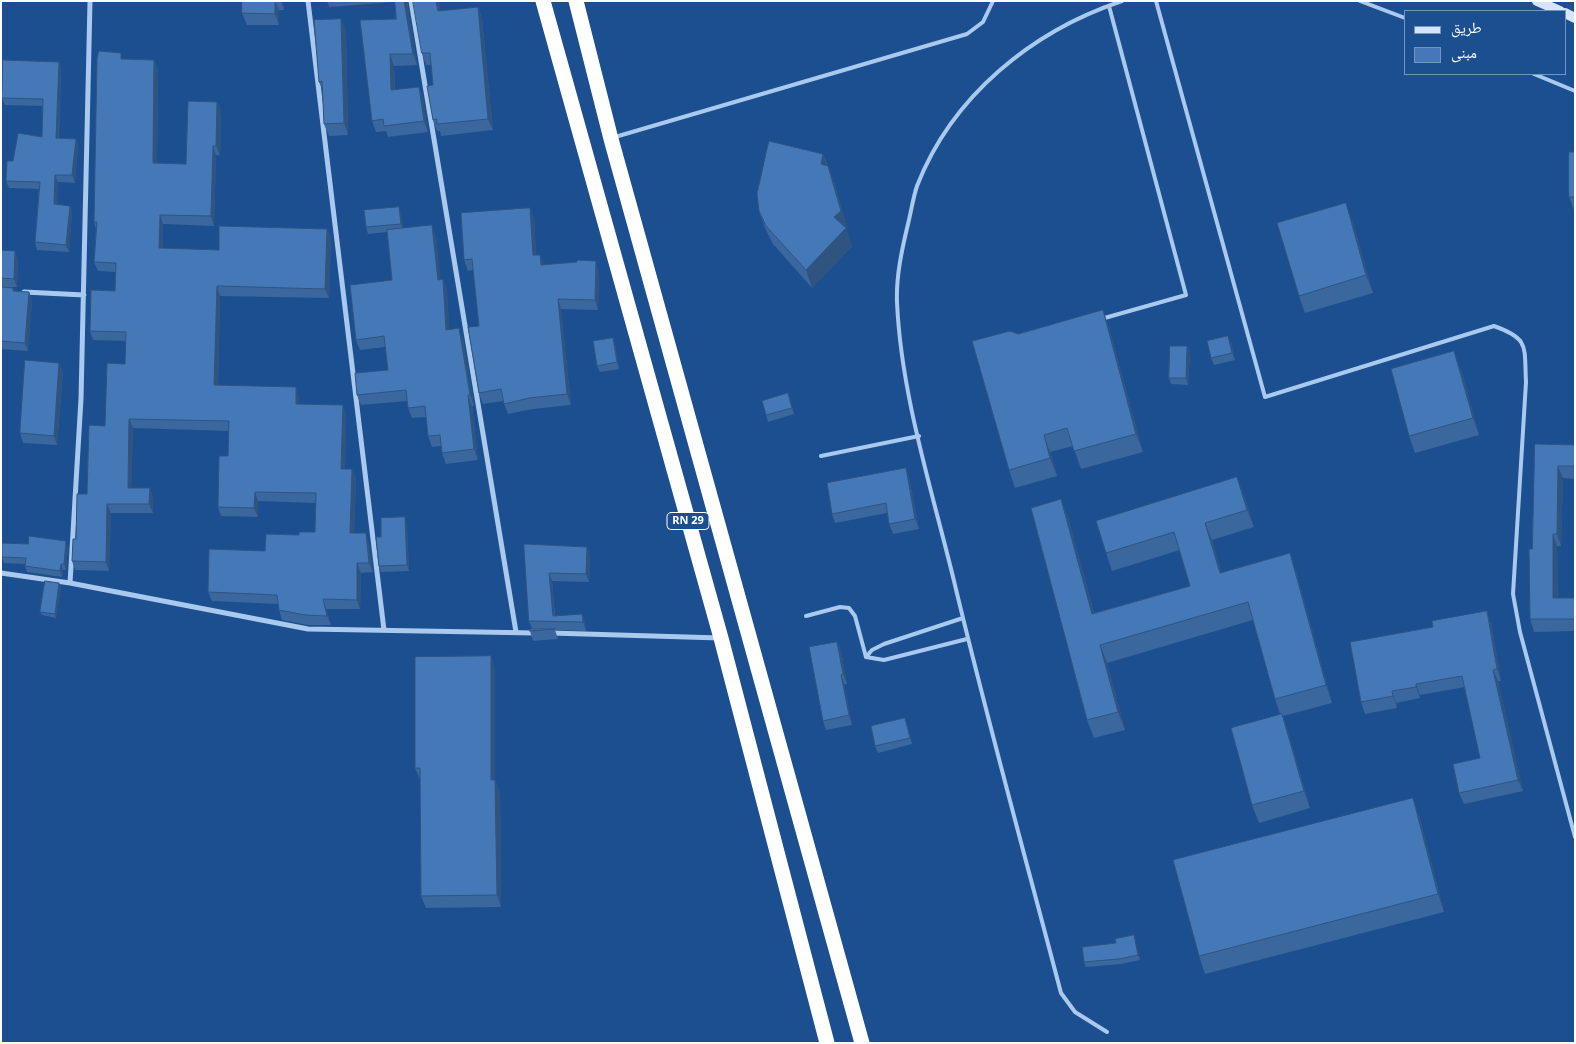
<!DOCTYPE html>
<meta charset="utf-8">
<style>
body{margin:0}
#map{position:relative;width:1576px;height:1044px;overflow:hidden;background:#1b4f8f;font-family:"Noto Sans","Noto Naskh Arabic",sans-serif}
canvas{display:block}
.frame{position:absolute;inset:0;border:2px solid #fff;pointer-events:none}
.legend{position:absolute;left:1404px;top:10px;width:162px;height:65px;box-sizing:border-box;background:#1b4f8f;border:1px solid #7695bc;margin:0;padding:6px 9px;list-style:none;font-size:15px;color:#fff}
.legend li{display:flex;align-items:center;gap:10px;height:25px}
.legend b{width:25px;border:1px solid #7695bc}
</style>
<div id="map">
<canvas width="1576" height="1044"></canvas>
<div class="frame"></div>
<ul class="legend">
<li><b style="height:6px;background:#d6e6fa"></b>طريق</li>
<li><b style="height:14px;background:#4478b7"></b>مبنى</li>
</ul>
</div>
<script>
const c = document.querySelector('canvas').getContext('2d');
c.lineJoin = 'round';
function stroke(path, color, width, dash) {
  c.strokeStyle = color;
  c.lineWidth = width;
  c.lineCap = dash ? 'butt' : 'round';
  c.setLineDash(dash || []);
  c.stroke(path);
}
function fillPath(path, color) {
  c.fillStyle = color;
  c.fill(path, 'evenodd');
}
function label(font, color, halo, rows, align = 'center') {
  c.font = font + ' "Noto Sans",sans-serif';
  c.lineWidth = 4;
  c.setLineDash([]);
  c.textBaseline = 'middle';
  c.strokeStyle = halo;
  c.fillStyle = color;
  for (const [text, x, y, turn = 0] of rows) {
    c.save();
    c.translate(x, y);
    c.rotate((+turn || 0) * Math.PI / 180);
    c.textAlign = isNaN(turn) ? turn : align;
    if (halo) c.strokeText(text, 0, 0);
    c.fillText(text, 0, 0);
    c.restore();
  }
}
stroke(new Path2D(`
 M1156,1l109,396 229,-71c36,13 30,20 32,56l-13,212 7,38 55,205
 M1360,1l45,17
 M1534,74l41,17
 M615,137l352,-103 16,-12 10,-21
 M1101,319l85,-24 -77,-289
 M821,456l98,-20
 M806,616l34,-9 9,1 6,8 11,41
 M866,657l6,-7 12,-6 79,-26
 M866,657l18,3 83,-21
 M1107,1032l-32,-20 -14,-19c-36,-137 -74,-274 -107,-412 -22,-91 -53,-186 -57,-279 -1,-26 5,-53 11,-78 3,-12 5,-26 9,-38 35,-90 115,-155 205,-185`), '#a9c9ee', 4);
stroke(new Path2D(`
 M308,1l76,629
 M411,1l105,631
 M24,292l60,3
 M1,573l69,10 238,46 227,4
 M70,583l11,-184 9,-398
 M551,633l169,5`), '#a9c9ee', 5);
stroke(new Path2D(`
 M1537,1l23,10
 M1565,13l10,5`), '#d6e6fa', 10);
stroke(new Path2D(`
 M543,1l178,637 106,405
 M576,1l35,138 251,904`), '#fff', 15);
fillPath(new Path2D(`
 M242,1h42v9h-5v15h-32l-5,-12z
 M327,1h80l10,64 -23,1 1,24 24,-3 4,11 5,34 -40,5 -2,-6 -10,1 -4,-11 24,-102 -1,-17 -66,5z
 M478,7l4,12 11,111 -52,6 -1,-5h-3l-4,-11v-35l-2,-20h-5l-4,-12 18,-42z
 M341,19l5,13 2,103 -19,1 -5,-12 -1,-33 -4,-9z
 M124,59l30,1 4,10 -1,93 29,1 31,-62 4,9 -1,44h-4l-2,71 -51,-2v24l56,2 108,-21 4,9 -2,60 -109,-2 -2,89 81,12v7l47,10 -1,55h7l4,9 -2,55 15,10 4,29 -12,1 -1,36h-34l5,16h-23l-26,-5 -3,-10 -1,-6 -66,-3 -4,-9 57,-41 34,-16 16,-3 1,-29 -58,-2v16l-37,-1 -3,-9 10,-51 1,-25 -96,-3 -2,60h19l3,10v15h-42l-2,58 -34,-1 -3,-9 4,-22 29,-113 20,-62 1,-23 -33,-1 -3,-9 25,-40 1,-19 -18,-1 -4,-9 2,-33 -2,-7z
 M59,62l2,7 -2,69 17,1 2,7 -3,37 -17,-1 -1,22 13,2 2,7 -3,39 -32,-2 -2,-8 4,-53 -30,-1 -3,-7 7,-20 29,-24 1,-31 -38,-1 -3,-7z
 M1575,152v61l-6,-16z
 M823,154l12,30 12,45 -1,1 6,16 -40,42 -39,-44 -8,-16 -6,-17z
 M530,208l4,11 2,36h4l4,10 55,7 -1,38 -37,-1 10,96 -38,4 -25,5 -5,-13 -20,3 -4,-11v-67l-6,-56 -5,1 -4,-11z
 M401,213l2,16 33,7 4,44 3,-1 4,11 2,40 14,9 11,67h-2l6,54 -32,4 -4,-11 -1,-7 -9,1 -4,-11 -2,-19 -14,1 -4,-10 -1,-7 -46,4 -4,-10 31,-25 -3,-23 -25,3 -4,-10 36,-60 -5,-48 -19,2 -2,-7z
 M1352,220l21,73 -68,20 -6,-17z
 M1,250l17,9 -1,28h-16z
 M1,287l12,1 2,3 14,1 3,9 -4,50 -27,-2z
 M1103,310l6,18 34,124 -62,17 -8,-23 -23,6 7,24 -42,12 -6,-18 9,-136z
 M613,338l2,6 4,25 -19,3 -3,-6z
 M1231,342l4,18 -21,5 -3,-7z
 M1187,346l3,7 -2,32 -17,-1 -2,-6z
 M59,363l4,9 -6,73 -34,-2 -3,-10z
 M1461,369l18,66 -64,18 -6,-17z
 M788,393l6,21 -26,8 -2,-7z
 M1535,444l40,1v34l-12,-1 -2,68h-4l1,52h17v33l-41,1 -4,-13z
 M906,468l3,10 10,51 -26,5 -4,-10 -2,-11 -52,10 -3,-9z
 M1244,495l10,32 -42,13 9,32 75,-1 36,132 -49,13 5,16 22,76 -51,15 -7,-18 28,-91 -5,-15 -22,-79 -146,43 18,67 -31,8 -7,-18 -19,-203 26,96 96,-27 -10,-36 -68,21 -6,-18z
 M407,524l2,47 -28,1 -2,-6 2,-29z
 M524,544l63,3 3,8 -1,27 -37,-1 3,35 27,-2 3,8 1,9 -31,-1 3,9 -25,2 -3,-10 2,-2 -3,-8z
 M68,547l-2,23h-3l-1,7 -35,-5 -2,-6v-2l-21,-1 -2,-6z
 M59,583l2,3 -5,32 -14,-3 -2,-3z
 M1491,622l10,59h-3l25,110 -59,13 -5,-11 21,-35 -15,-71 -45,8v3l-24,5 1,5 -32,6 -4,-12z
 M837,642l4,9 6,33h-3l8,41 -26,5 -3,-9z
 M491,656l4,13v111l5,12 1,115 -75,1 -5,-12 -1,-116 -5,-12z
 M907,724l5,20 -34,9 -3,-7z
 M1419,815l25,97 -239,62 -6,-18z
 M1134,935l6,25 -19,4 -35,3 -2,-5 32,-19z`), '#3a679d');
fillPath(new Path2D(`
 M275,1l4,9v15l-4,-11z
 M281,1h3v9z
 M404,1h3l10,64 -4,-11z
 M436,1h3l3,22 -4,-12z
 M478,7l4,12 11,111 -5,-11z
 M341,19l5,13 2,103 -4,-12z
 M390,54l4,12 1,36 -4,-12z
 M154,60l4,10 -1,102 -4,-9z
 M59,62l2,7 -3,76 -2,-7z
 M419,87l4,11 5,34 -4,-11z
 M217,102l4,9 -1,44 -4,-9z
 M76,139l2,7 -3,37 -3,-8z
 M213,146l3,9 -2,71 -3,-10z
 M823,154l6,18 -8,-8z
 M828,166l7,18 12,45 -1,1 6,16 -40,42 -6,-18 28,-53z
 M55,175l3,7 -1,30 -3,-8z
 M1346,203l6,17 21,73 -7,-18z
 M70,206l2,7 -3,39 -3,-7z
 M399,207l2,6 2,17 -2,-6z
 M530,208l4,11 3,47 -4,-11z
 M160,215l3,9v33l-4,-9z
 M432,225l4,11 6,54 -4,-10z
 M327,229l4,9 -2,60 -4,-9z
 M15,251l3,8 -1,28 -3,-8z
 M540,255l4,10h-3z
 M596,261l3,11 -1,38 -3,-10z
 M443,279l4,11 3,51 -4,-11z
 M217,286l3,10 -2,99 -4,-10z
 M29,292l3,9 -4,50 -3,-8z
 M558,299l3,10 10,96 -4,-11z
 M1103,310l6,18 34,124 -7,-18z
 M459,328l4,11 11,67 -4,-11z
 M1228,336l3,6 4,18 -3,-7z
 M613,338l2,6 4,25 -2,-7z
 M1187,346l3,7 -2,32 -2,-7z
 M1454,351l7,18 18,66 -6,-17z
 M59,363l4,9 -6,73 -3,-9z
 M296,387l3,10v16l-3,-9z
 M468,395l4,11 6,54 -4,-11z
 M343,405l3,9 -1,64 -4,-9z
 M129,419l4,9 -2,70 -3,-10z
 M1044,435l6,17 7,24 -7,-18z
 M1558,466l5,12 -2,68 -4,-12z
 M906,468l3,10 10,51 -4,-10z
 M352,469l4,9 -2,64 -4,-9z
 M1237,477l7,18 10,32 -7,-17z
 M150,488l3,10v15l-4,-9z
 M255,492l3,9v16l-4,-9z
 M1061,499l7,18 31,115 -7,-18z
 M107,504l4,9 -2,58 -3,-9z
 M405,517l2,7 2,47 -2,-6z
 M1205,523l7,17 15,51 -7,-18z
 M366,533l3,10 4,29 -4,-9z
 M1553,534l4,12 1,64 -5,-12z
 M66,541l2,6 -2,23 -2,-6z
 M587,547l3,8 -1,27 -3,-8z
 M1290,553l6,18 36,132 -6,-18z
 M357,563l4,10 -1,36 -3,-9z
 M61,564l2,6 -1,7 -2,-6z
 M549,573l3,8 3,41 -2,-6z
 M59,583l2,3 -5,32 -1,-4z
 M323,599l3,10 5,16 -4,-9z
 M1487,611l4,11 10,59 -4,-12z
 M582,614l3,8 1,9 -3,-9z
 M837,642l4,9 6,33 -4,-10z
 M1100,645l7,18 18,67 -7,-18z
 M491,656l4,13v111l5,12 1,115 -4,-12 -6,-115z
 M1493,670l5,11 25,110 -5,-11z
 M841,675l3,9 8,41 -3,-10z
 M1416,684l4,11v3l-4,-11z
 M1392,691l4,12 1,5 -4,-12z
 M1282,714l6,18 22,76 -6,-17z
 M1413,798l6,17 25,97 -6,-18z
 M1134,935l2,5 4,20 -2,-5z`), '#305480');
const building = new Path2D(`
 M242,1h33v13l-33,-1z
 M395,1h9l9,53h-23l1,36 28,-3 5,34 -40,5 -1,-7 -11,2 -12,-101 36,-1z
 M413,1h23l2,10 40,-4 10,112 -51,5v-5l-4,1 -6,-34 6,-1 -3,-32h-8z
 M341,19l3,104 -20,1 -2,-43 -3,1 -5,-62z
 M99,51l22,2v6l33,1 -1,103 33,1 2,-63 29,1 -1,44h-3l-2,70 -51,-1 -1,33 60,2v-24l108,3 -2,60 -108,-3 -3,99 82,2v17l47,1 -2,64h11l-2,64h16l3,30h-12v37l-34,-1 4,17 -22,-1 -26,-5 -2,-15 -69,-3 1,-43 56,2 1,-17 33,1v-3h16l1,-39 -61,-1 -1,16 -36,-1 1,-51h9l1,-35 -100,-2 -1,69h22l-1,16h-42l-1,58 -34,-1 1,-22h3l1,-45h10l2,-69 16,1 2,-63 18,1 1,-32 -36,-1 1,-41 24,1 1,-28 -22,-1 3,-40h-3l3,-163z
 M3,60l56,2 -3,76 20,1 -4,36h-17l-1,29 16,2 -4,39 -31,-3 5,-60 -34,-1 1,-20h6l5,-28 24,4 1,-38 -41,-1z
 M769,141l54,13 -2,10 7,2 13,45 -7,6 12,11 -40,42 -40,-44 -7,-15 -2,-17z
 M1569,152h6v45h-6z
 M1346,203l20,72 -67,21 -22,-73z
 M399,207l2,17 -35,3 -2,-17z
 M530,208l3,47h7l1,10 36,-3v-2l19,1 -1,39 -37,-1 9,95 -38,4 -25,6 -3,-15 -22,4 -11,-66 11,-1 -7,-67 -8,1 -3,-47z
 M432,225l6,55 5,-1 3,51 13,-2 11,67h-2l6,54 -32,4 -2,-18 -12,1 -3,-30 -17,2 -2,-18 -49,5 -2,-22 33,-3 -4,-34 -28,4 -6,-55 42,-5 -5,-50z
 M1,250l14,1 -1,28 -13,-1z
 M1,287l12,1v3l16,1 -4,51 -24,-2z
 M1103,310l33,124 -62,17 -7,-23 -23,7 6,23 -41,12 -37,-129 38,-10 8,3z
 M1228,336l4,17 -21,5 -4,-17z
 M613,338l4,24 -20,4 -4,-25z
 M1170,346h17l-1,32h-17z
 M1454,351l19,67 -64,18 -18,-67z
 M25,360l34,3 -5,73 -34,-3z
 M788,393l4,15 -26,7 -4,-14z
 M1535,444l40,1v21h-17l-1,68h-4v64h22v21h-45l-1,-70h3z
 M906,468l9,51 -26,5 -3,-21 -54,11 -5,-31z
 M1237,477l10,33 -42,13 15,50 70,-20 36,132 -51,14 -27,-97 -148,43 18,67 -31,8 -56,-212 30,-9 31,115 98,-28 -16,-54 -68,21 -10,-32z
 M405,517l2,48 -28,1 -3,-29h5v-19z
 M29,536l37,5 -2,23h-3l-1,7 -35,-5 1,-8 -24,-1v-14l26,1z
 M524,544l63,3 -1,27 -37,-1 4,43 29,-2 1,8 -54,-1z
 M45,581l14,2 -4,31 -15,-2z
 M1487,611l10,58 -4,1 25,110 -59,13 -6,-29 27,-6 -18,-82 -46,8v3l-24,4 1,5 -32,6 -11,-60 83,-15 -1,-6z
 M530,629h25l-25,2z
 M837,642l6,32 -2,1 8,40 -26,6 -14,-74z
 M491,656v124h4l2,115 -76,1 -1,-128h-5v-111z
 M1282,714l22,77 -52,14 -21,-77z
 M905,718l5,20 -35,8 -4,-20z
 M1413,798l25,96 -239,62 -26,-96z
 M1134,935l4,20 -19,4 -35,3 -2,-15 34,-4 -1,-4z`);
fillPath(building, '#4478b7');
stroke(building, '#305480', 1);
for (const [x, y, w] of [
 [688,521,42]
]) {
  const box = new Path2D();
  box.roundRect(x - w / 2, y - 8.5, w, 17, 4);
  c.fillStyle = '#1b4f8f';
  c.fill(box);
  stroke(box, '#fff', 1);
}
label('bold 11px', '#fff', null, [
 ["RN 29",688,521]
]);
</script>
